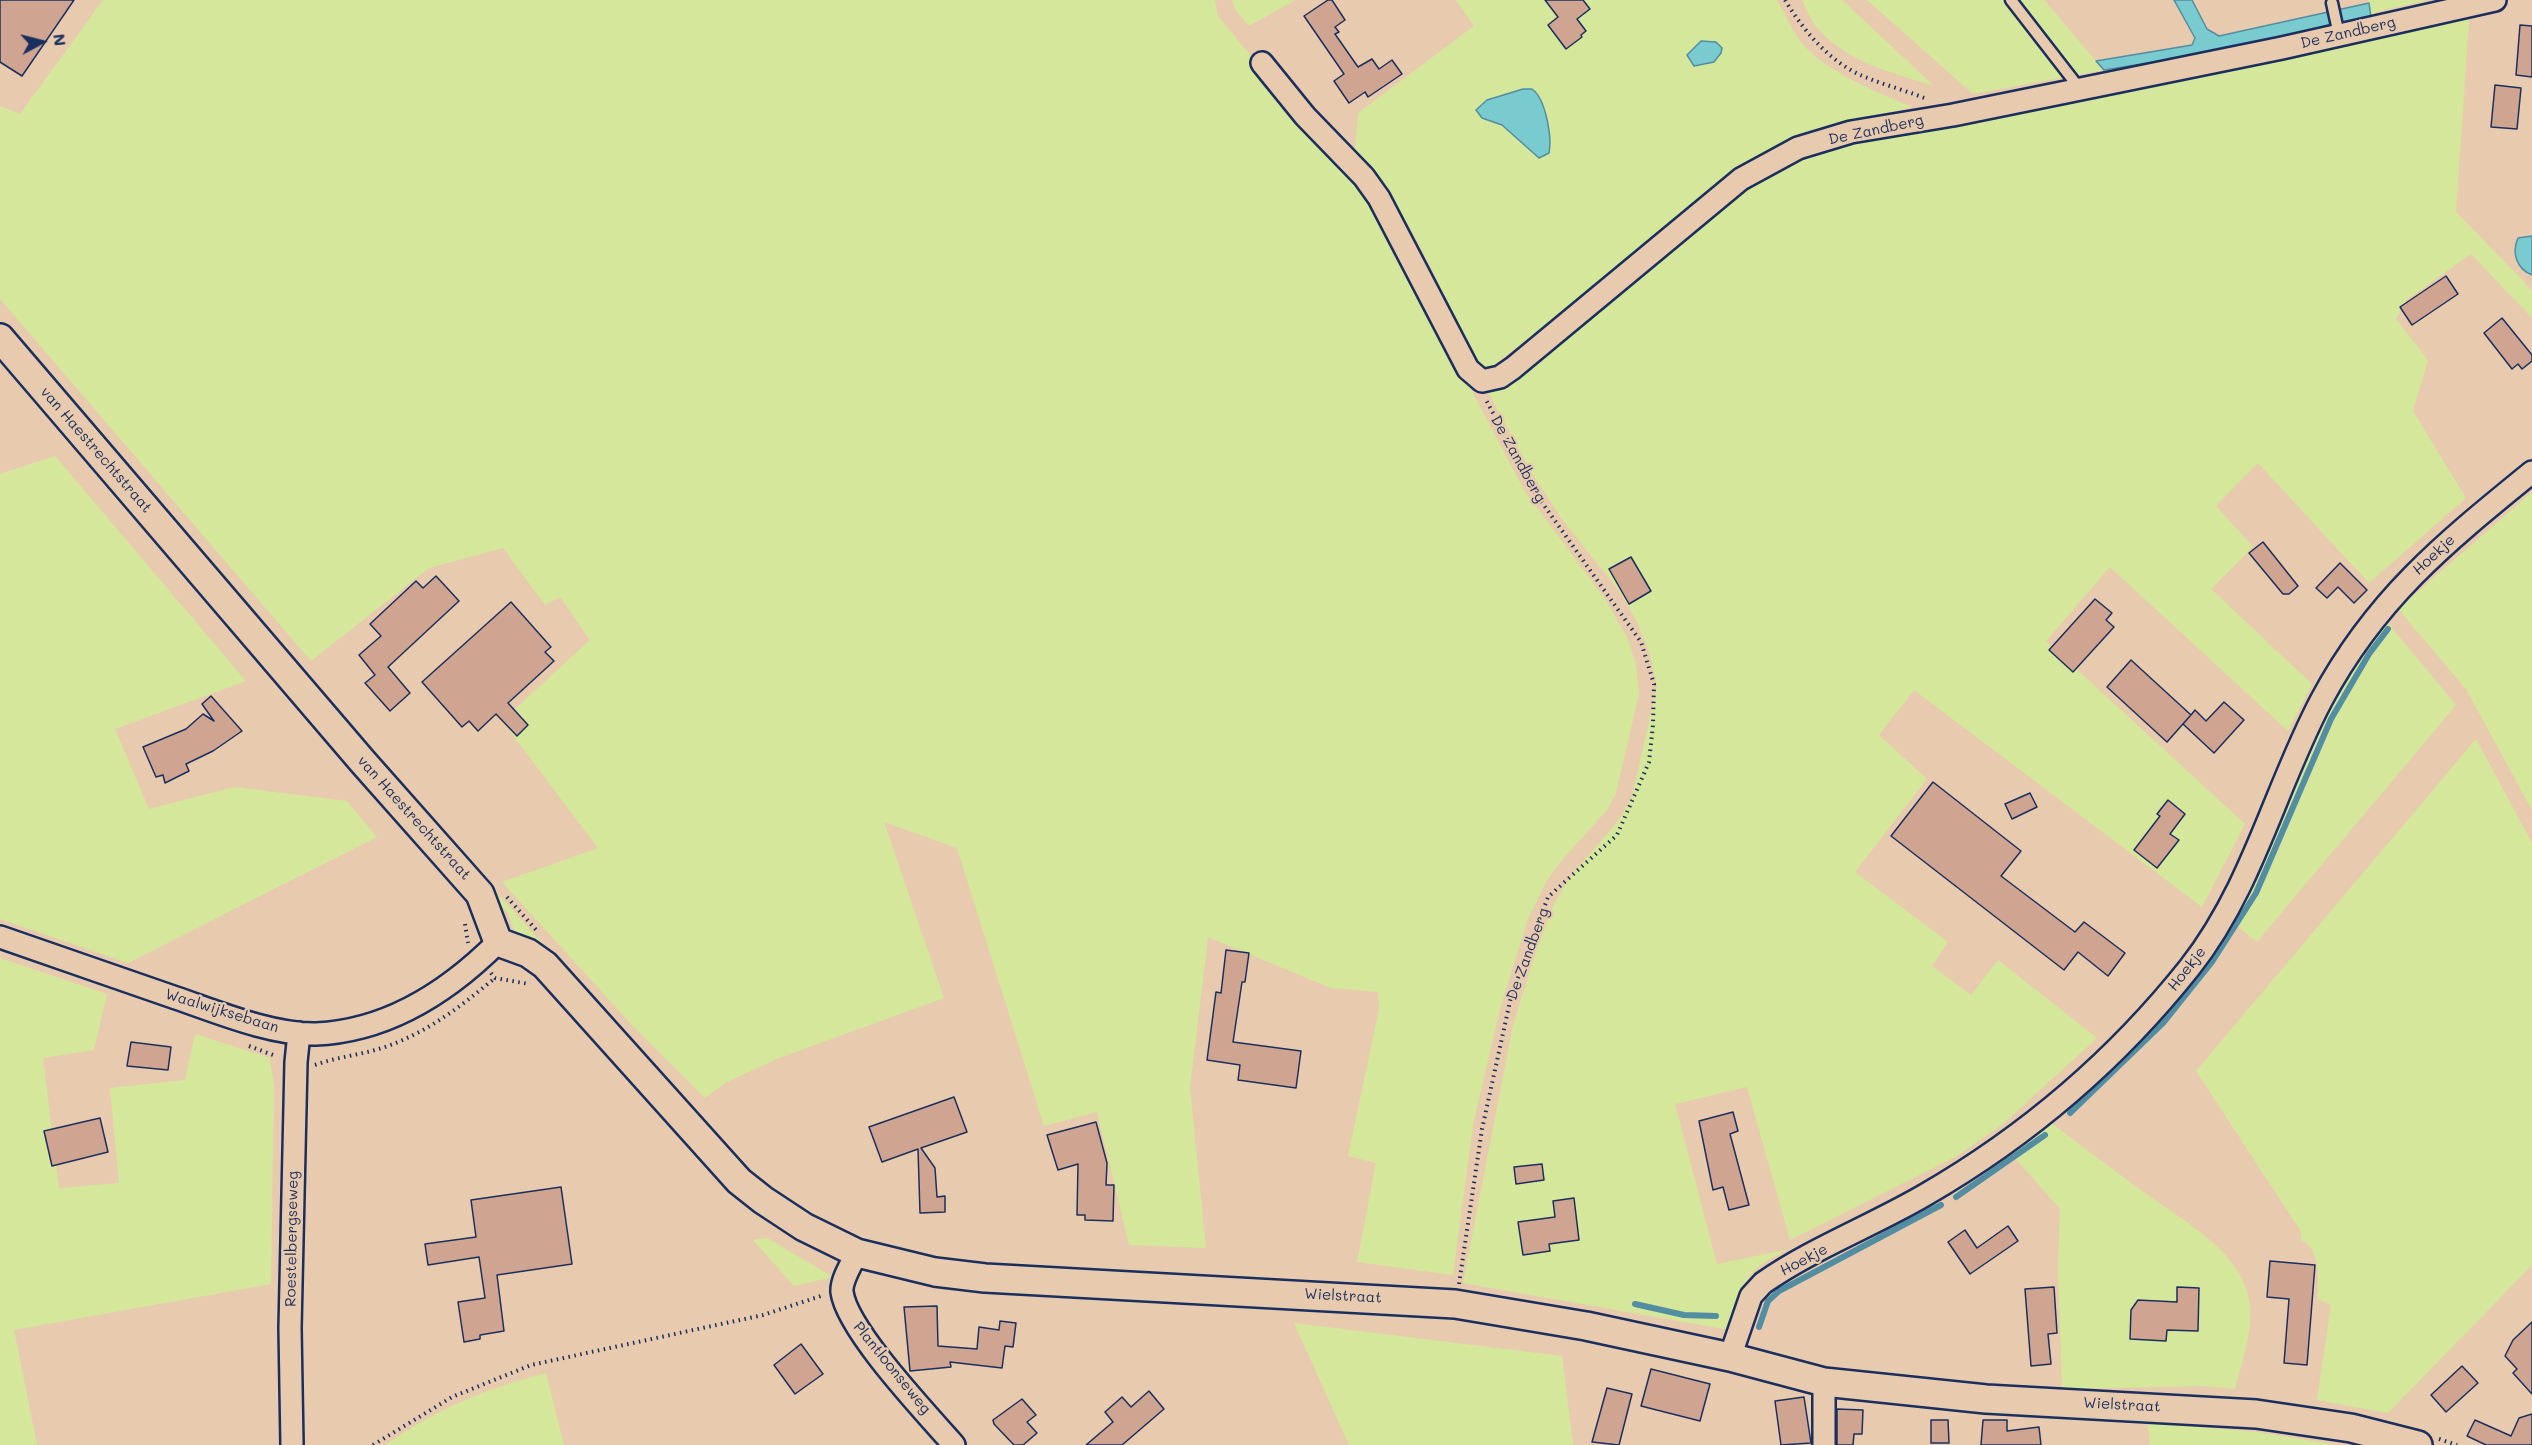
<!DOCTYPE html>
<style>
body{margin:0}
#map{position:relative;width:2532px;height:1445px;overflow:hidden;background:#e8cbae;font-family:Mali,sans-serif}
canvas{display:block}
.north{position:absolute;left:12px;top:12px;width:60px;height:60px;-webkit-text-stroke:4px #e8cbae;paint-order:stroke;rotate:83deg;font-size:16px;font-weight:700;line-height:24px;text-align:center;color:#1b2f5e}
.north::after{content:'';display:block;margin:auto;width:21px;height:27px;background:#1b2f5e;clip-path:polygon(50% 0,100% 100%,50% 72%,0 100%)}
</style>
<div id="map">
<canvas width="2532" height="1445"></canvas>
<div class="north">N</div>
</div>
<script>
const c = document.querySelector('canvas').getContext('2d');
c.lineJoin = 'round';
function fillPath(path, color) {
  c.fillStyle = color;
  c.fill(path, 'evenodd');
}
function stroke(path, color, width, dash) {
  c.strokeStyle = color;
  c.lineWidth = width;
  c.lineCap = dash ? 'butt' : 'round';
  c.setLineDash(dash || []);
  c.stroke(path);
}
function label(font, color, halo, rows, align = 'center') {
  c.font = font + ' Mali,sans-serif';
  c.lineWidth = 4.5;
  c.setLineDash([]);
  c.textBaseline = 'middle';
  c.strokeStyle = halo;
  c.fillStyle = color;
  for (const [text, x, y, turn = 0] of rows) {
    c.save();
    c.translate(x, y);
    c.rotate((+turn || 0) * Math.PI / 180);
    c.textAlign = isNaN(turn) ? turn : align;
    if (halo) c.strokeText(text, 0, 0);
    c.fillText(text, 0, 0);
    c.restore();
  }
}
fillPath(new Path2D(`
 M103,0h1112l3,16 22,27 122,139 162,308 81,109 22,38 9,27 3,30 -23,99 -9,17 -46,51 -15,21 -18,37 -28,90 -27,116 -20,150 -96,-13 19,-99 -28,-7 31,-147 -1,-17 -47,-4 -123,-51 -18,151 16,160 -77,-3 -32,-133 -53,14 -87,-278 -73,-26 60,176 -165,60 -54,25 -20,15 -72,-72 -131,-144 96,-34 -96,-127 88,-81 -30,-43 -15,8 -42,-57 -74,20 -118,93 -311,-362v-193l20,8z
 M1232,0h63l-46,26 -13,-15z
 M1456,0h321c8,13 14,29 23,41 23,30 77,51 112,66l-105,25 -29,17 -299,227c-33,-78 -67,-162 -124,-226l3,-37 116,-87z
 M1802,0h40l92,86c-39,-12 -93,-26 -119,-61 -5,-7 -9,-17 -13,-25z
 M1867,0h177l60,70 -131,24z
 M2368,0h60l-52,12 -5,5z
 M2470,7l-14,205 76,78v28l-61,-64 -65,46 -10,19 32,41 -15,51 53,87 -97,85 -111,-120 -42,43 37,41 -42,42 101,95 -24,47 -178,-164 -64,74 199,183 -43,83 -288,-217 -35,45 48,44 -72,93 93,70 -16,24 39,29 27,-35 99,78 -94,86 -48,33 -165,83 -43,-153 -72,17 42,160 73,-15c-48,21 -46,35 -61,81l-266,-47 50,-258 23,-74 18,-47 15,-26 50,-58 13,-23 25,-111 -7,-32 -14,-34 -16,-28 -59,-74 -31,-48 -42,-78 292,-228 34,-17z
 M55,456l191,225 -131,48 34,80 85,-22 113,14 30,36 -249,126 -128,-44v-445z
 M2532,492v318l-66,-121 -68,-80z
 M2387,622l69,83 -199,237 -26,-21 37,-70 63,-150 17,-29z
 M2476,739l56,104v422l-144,148 -71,-13 14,-95 -13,-6c0,-18 3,-51 -17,-59l-1,-10 -104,-159z
 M501,897l42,47 -4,3 -9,-10 -16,-6 -6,-18 -10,-12z
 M0,958l107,36 -13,56 -51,8 16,130 60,-5 -9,-95 75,-8 10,-46 75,24 4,28 -3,198 -257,46 23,115h-37z
 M2046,1119c33,25 66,50 99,74 34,25 85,52 100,93 13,33 -2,71 -10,103l-29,-3 -144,3 -4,-121 2,-59 -53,-60z
 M767,1238l66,39 -39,9 -41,-46z
 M1294,1323l268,33 11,89h-224z
 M546,1373l18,72h-179c53,-36 99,-56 161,-72z
 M2148,1423l111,9 77,13h-186z`), '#d5e79b');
const water = new Path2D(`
 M2174,0h18l15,29 12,7 150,-33 2,14 -155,35 -112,18 -8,-9 96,-16 3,-7z
 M1701,41l15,1 6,6 -1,5 -7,9 -20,4 -7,-11z
 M1523,89h9c14,10 20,48 17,64l-10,5 -37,-33 -20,-7 -6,-8 11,-10z
 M2532,236v39c-15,-6 -21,-22 -14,-37z`);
fillPath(water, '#79cbcf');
stroke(water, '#538da2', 1.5);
stroke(new Path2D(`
 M2070,1113l94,-91 48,-60 44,-69 75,-174 38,-65 19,-25
 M1956,1197l89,-62
 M1635,1304l49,11 32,1
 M1759,1327l9,-26 11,-10 162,-86`), '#538da2', 6);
const building = new Path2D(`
 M0,0h74l-52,76 -22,-14z
 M1328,0h4l13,20 -10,7 4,5 -4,2 23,33 14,-8 7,10 13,-9 10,14 -34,23 -3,-5 -16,11 -15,-22 10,-7 -40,-58z
 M1545,0h38l7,9 -13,10 9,12 -5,4 1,2 -16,12 -18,-24 10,-8z
 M2520,25l12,1v51l-16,-2z
 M2495,85l26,3 -4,41 -26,-2z
 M2446,276l12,18 -46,31 -12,-18z
 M2502,318l30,37v6l-10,8 -4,-5 -6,5 -28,-36z
 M2263,542l35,44 -9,8h-6l-34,-41z
 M1631,557l20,34 -22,13 -20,-35z
 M2340,563l27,27 -13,13 -16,-16 -11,11 -11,-10z
 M436,576l23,25 -71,66 22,26 -20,18 -25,-28 10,-8 -16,-20 22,-19 -11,-12 46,-43 7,7z
 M2095,599l17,14 -6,7 8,7 -41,45 -24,-22z
 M511,602l40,45 -6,5 9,9 -46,42 20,22 -11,11 -21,-22 -18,17 -9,-10 -7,6 -40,-45z
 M2131,660l60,55 4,-5 11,11 18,-19 20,18 -30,33 -31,-29 7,-8 -23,26 -60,-55z
 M211,696l31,35 -29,20 -27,13 3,7 -24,12 -2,-8 -7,2 -13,-30 43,-18 17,-15 11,7 -12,-17z
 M1933,782l88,69 -20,25 74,56 9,-10 41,31 -17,23 -30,-24 -14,18 -173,-134z
 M2030,793l7,14 -25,12 -7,-15z
 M2168,800l17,14 -15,20 9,6 -22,28 -23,-18 26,-34 -3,-2z
 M1226,950l23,3 -4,29h-3l-9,60 68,9 -5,37 -58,-8 2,-15 -33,-5 9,-68 5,1z
 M131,1042l40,5 -3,23 -41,-4z
 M954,1097l13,35 -46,16 14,20 2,29 8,-1v16l-25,1 -2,-64 -36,13 -13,-35z
 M1733,1112l5,19 -8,3 19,71 -20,5 -6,-23 -10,3 -14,-69z
 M100,1118l8,34 -56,14 -8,-35z
 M1096,1122l11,41 -1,22h8l-1,36 -28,-1v-5h-8l1,-51 -20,6 -11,-35z
 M1542,1164l2,16 -28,4 -2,-17z
 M561,1187l11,77 -75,11 7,56 -24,4v4l-16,3 -6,-40 27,-4 -6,-41 -51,8 -3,-21 51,-7 -5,-37z
 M1574,1198l5,42 -30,4 1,7 -27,4 -5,-33 37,-5 -2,-16z
 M2008,1226l10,15 -48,33 -22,-32 17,-12 12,18z
 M2270,1261l45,4 -8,100 -23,-2 5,-64 -22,-2z
 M2054,1287l3,46 -9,1 3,30 -20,2 -6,-77z
 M2177,1287l22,1 -1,43 -31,-1 -1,11 -36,-2 1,-29 7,-10 39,2z
 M937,1306l1,40 39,3 2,-22 20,3 1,-9 16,2 -3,24 -8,-1 -3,22 -52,-6 1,5 -41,4 -6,-64z
 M2532,1322v72l-19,-21 4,-4 -12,-13 8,-16z
 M801,1344l22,30 -28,20 -21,-29z
 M2462,1366l16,17 -32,29 -15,-17z
 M1651,1369l59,15 -10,37 -59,-15z
 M1607,1388l25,6 -13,51 -27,-3z
 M1149,1391l15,18 -42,36h-36l27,-23 -8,-10 17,-15 9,10z
 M1804,1397l7,46 -30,2 -6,-44z
 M1022,1399l14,16 -9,7 10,11 -14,12h-9l-20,-21 -1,-4z
 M1837,1409l26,1 -1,24h-8l-1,11h-16z
 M2532,1414v31h-46l-19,-9 8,-16 36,16 8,-18z
 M1931,1420h17l1,23h-18z
 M1983,1420h24v11l32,-4 2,18h-60z`);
fillPath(building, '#cfa490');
stroke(building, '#1b2f5e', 1.5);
const service = new Path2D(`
 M2011,0l69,89
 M2332,3l7,32`);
const minor = new Path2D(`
 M1262,63l43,53 59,61 15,21 89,171 14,12 18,-4 13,-9 228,-189 57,-31 53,-16 102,-17 329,-67 213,-48
 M0,937c59,20 117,41 176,61 41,14 96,37 140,36 71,-3 133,-43 182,-92
 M857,1253c-5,10 -16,27 -15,39 5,38 84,121 112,153
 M1730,1357l21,-61 12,-13c50,-35 109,-57 162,-88 102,-59 192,-136 265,-228 63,-80 85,-180 132,-268 54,-101 124,-157 210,-227
 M1824,1382v63
 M292,1445l-2,-117 6,-266 3,-29`);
const tertiary = new Path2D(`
 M0,338l363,424 117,132 18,48 30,11 17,12 194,216 24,19 41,27 53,26 78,19 50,6 470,26 131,22 144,31 94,25 162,17 270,15 95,14 67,17`);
stroke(service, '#1b2f5e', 15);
stroke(minor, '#1b2f5e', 26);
stroke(tertiary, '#1b2f5e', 32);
stroke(new Path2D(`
 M1785,0c18,30 45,63 80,77 20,8 42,14 62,22
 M507,897l31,35
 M465,924l3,19
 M491,973l4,5 34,6
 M249,1046l27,10
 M315,1065c22,-8 45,-10 67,-17 45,-15 78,-41 113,-70
 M1459,1284l23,-155 29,-132 37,-100 69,-62 32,-73 4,-37 1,-41 -13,-42 -105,-148 -51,-96
 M2439,1439l18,6
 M373,1445l79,-48 79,-32 232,-50 61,-20`), '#1b2f5e', 4, [1.5, 4.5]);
stroke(service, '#e8cbae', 10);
stroke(minor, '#e8cbae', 21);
stroke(tertiary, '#e8cbae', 27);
label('15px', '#1b2f5e', '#e8cbae', [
 ["De Zandberg",2348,33,-13],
 ["De Zandberg",1876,130,-12],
 ["van Haestrechtstraat",96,450,49],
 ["De Zandberg",1518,459,61],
 ["Hoekje",2434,555,-43],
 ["van Haestrechtstraat",414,818,48],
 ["De Zandberg",1528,954,-70],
 ["Hoekje",2187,969,-52],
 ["Waalwijksebaan",222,1011,17],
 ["Roestelbergseweg",292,1239,-89],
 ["Hoekje",1804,1260,-28],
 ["Wielstraat",1343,1296,3],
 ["Plantloonseweg",892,1368,51],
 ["Wielstraat",2122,1405,3]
]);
</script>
